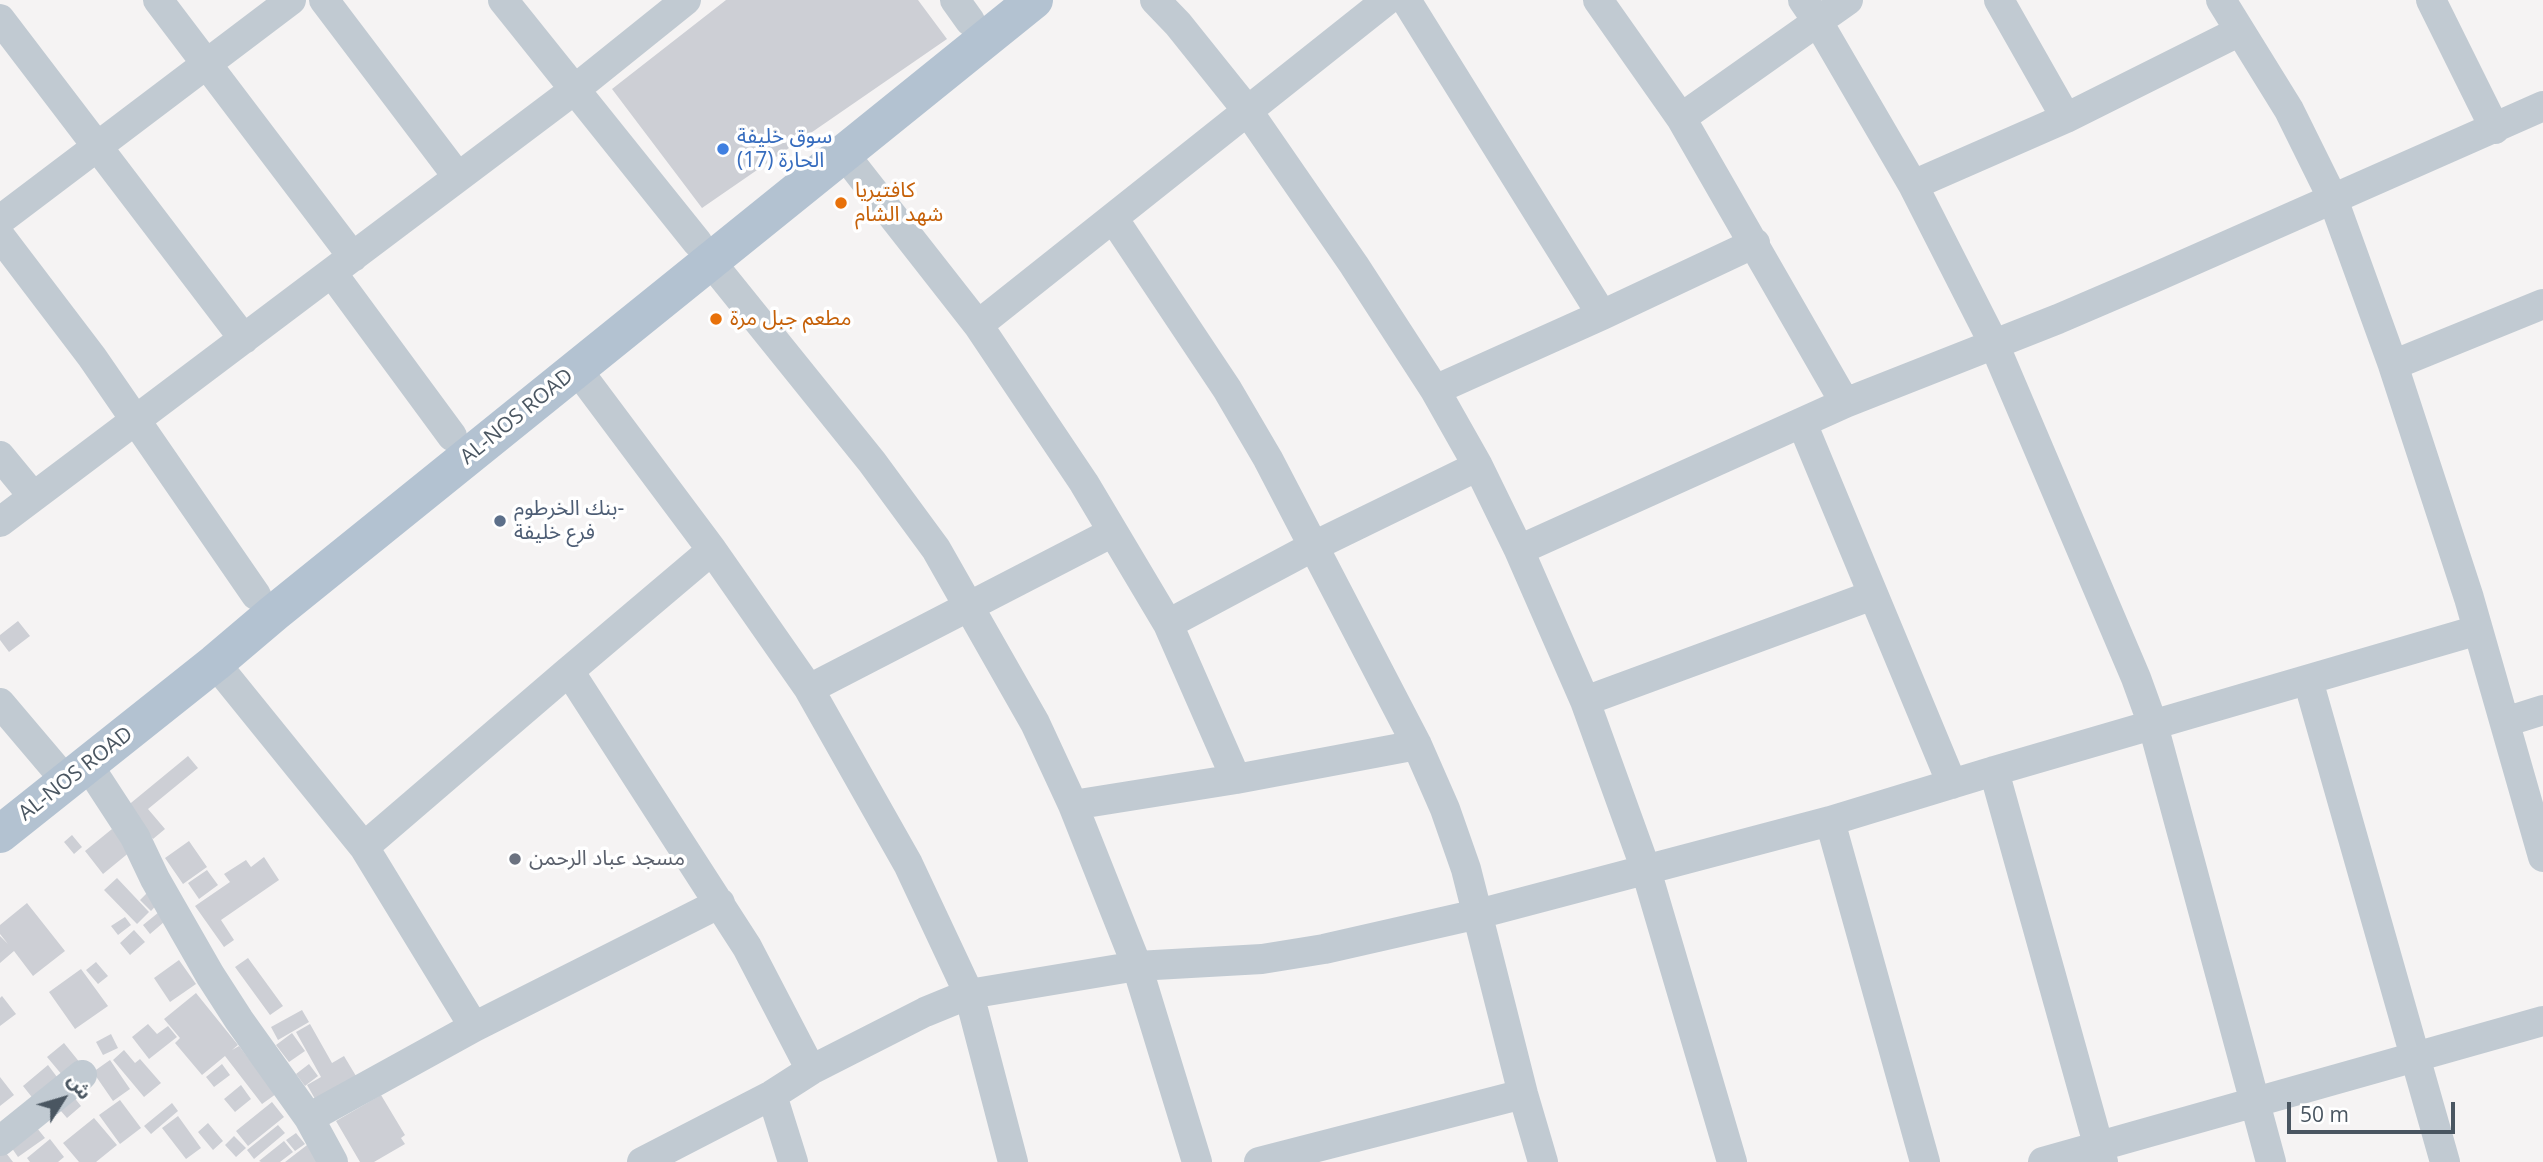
<!DOCTYPE html>
<meta charset="utf-8">
<style>
body{margin:0}
#map{position:relative;width:2543px;height:1162px;overflow:hidden;background:#f5f3f3;font-family:"Open Sans","Noto Sans Arabic",sans-serif}
canvas{display:block}
.north{position:absolute;left:28px;top:1064px;width:70px;height:70px;-webkit-text-stroke:5px #fff;paint-order:stroke;rotate:53deg;font-size:19px;font-weight:700;line-height:28px;text-align:center;color:#4a5661}
.north::after{content:'';display:block;margin:auto;width:24px;height:32px;background:#4a5661;clip-path:polygon(50% 0,100% 100%,50% 72%,0 100%)}
.scale{position:absolute;left:2287px;top:1102px;width:168px;height:32px;box-sizing:border-box;border:4px solid #4a5661;border-top:0;padding-left:9px;font-size:21px;line-height:24px;white-space:nowrap;color:#4a5661;-webkit-text-stroke:5px #fff;paint-order:stroke}
</style>
<div id="map">
<canvas width="2543" height="1162"></canvas>
<div class="north">ش</div>
<div class="scale">50 m</div>
</div>
<script>
const c = document.querySelector('canvas').getContext('2d');
c.lineJoin = 'round';
function fillPath(path, color) {
  c.fillStyle = color;
  c.fill(path, 'evenodd');
}
function stroke(path, color, width, dash) {
  c.strokeStyle = color;
  c.lineWidth = width;
  c.lineCap = dash ? 'butt' : 'round';
  c.setLineDash(dash || []);
  c.stroke(path);
}
function label(font, color, halo, rows, align = 'center') {
  c.font = font + ' "Open Sans","Noto Sans Arabic",sans-serif';
  c.lineWidth = 7;
  c.setLineDash([]);
  c.textBaseline = 'middle';
  c.strokeStyle = halo;
  c.fillStyle = color;
  for (const [text, x, y, turn = 0] of rows) {
    c.save();
    c.translate(x, y);
    c.rotate((+turn || 0) * Math.PI / 180);
    c.textAlign = isNaN(turn) ? turn : align;
    if (halo) c.strokeText(text, 0, 0);
    c.fillText(text, 0, 0);
    c.restore();
  }
}
fillPath(new Path2D(`
 M726,0h192l29,39 -245,169 -90,-119z
 M18,621l12,15 -21,16 -9,-12v-5z
 M188,756l10,12 -50,41 17,20 -12,10 -27,-32z
 M112,829l19,22 -28,23 -18,-23z
 M72,835l10,12 -8,7 -10,-12z
 M189,841l18,26 -24,17 -18,-26z
 M264,857l15,23 -58,40 13,20 -10,7 -29,-41 35,-24 -6,-8 22,-14 5,7z
 M207,870l11,15 -19,14 -11,-16z
 M117,878l32,34 -12,12 -33,-34z
 M150,890l11,10 -10,11 -11,-11z
 M27,903l38,48 -32,25 -19,-25 -14,12v-27l8,8 -8,-10v-9z
 M164,908l7,8 -21,18 -7,-9z
 M125,917l6,8 -13,10 -7,-9z
 M134,930l11,12 -15,13 -10,-12z
 M248,958l35,48 -13,9 -35,-48z
 M179,960l17,24 -26,18 -16,-24z
 M96,962l12,14 -10,8 -12,-14z
 M81,969l27,37 -33,23 -26,-37z
 M196,993l42,52 -6,5 7,-4 37,48 -14,10 -37,-48 -23,19 -27,-32 5,-5 -16,-19z
 M2,996l14,18 -16,12v-28z
 M302,1010l7,12 -31,18 -7,-13z
 M148,1024l9,10 11,-8 9,11 -28,22 -17,-22z
 M310,1024l22,39 12,-7 15,25 -41,23 -11,-19 14,-8 -25,-45z
 M292,1033l13,18 -16,11 -13,-17z
 M111,1034l7,14 -15,7 -7,-13z
 M64,1043l21,26 -17,13 -21,-25z
 M124,1050l11,13 5,-4 21,24 -17,14 -31,-37z
 M110,1060l20,29 -17,12 -20,-29z
 M222,1064l8,11 -16,12 -8,-10z
 M309,1064l9,12 -13,10 -9,-12z
 M48,1065l12,16 -25,20 -12,-15z
 M0,1077l14,18 -14,11z
 M241,1085l10,14 -16,13 -11,-13z
 M69,1091l12,15 -14,12 -13,-15z
 M381,1095l24,40 -4,3 4,6 -31,18h-14l-24,-41z
 M120,1100l21,28 -21,16 -21,-29z
 M272,1102l12,15 -36,29 -12,-15z
 M172,1103l6,8 -27,23 -7,-8z
 M178,1116l23,32 -15,11 -24,-31z
 M94,1118l23,27 -21,17h-17l-16,-19z
 M33,1123l12,15 -27,19 -11,-16z
 M208,1123l15,18 -10,9 -15,-18z
 M278,1125l7,8 -31,26 -7,-9z
 M296,1133l9,11 -10,7 -9,-11z
 M234,1136l12,12 -10,9 -11,-12z
 M50,1139l14,18 -6,5h-28l-3,-4z
 M284,1141l9,11 -13,10h-19l-2,-1z
 M311,1142l16,20h-42z
 M3,1149l10,13h-13v-11z`), '#cdcfd5');
stroke(new Path2D(`
 M158,0l195,257
 M324,0l134,177
 M503,0l194,242
 M955,0l15,21
 M1155,0l23,24 69,86 107,155 81,125 43,76 41,84 66,151 61,169 86,292
 M1406,0l196,315
 M1598,0l83,118 164,285
 M1803,0l15,22 95,163 81,159 142,334 17,47 118,437
 M1999,0l67,118
 M2221,0l68,110 44,89 60,166 76,233 74,259
 M2431,0l64,129
 M0,19l244,320
 M1681,118l167,-118
 M844,154l134,171 106,158 84,141 68,155
 M1913,185l153,-67 174,-87
 M1113,218l114,171 41,70 149,286 28,64 21,60 57,225 20,68
 M0,220l291,-220
 M0,236l92,121 164,238
 M710,261l162,201 64,87 99,174 38,82 64,161 60,196
 M332,273l120,163
 M978,325l409,-325
 M2393,365l150,-61
 M576,368l136,182 97,139 99,175 61,130 44,168
 M1435,390l167,-75 153,-72
 M1802,423l150,361
 M0,456l33,40
 M0,522l574,-432 112,-90
 M712,550l-143,121 178,276 64,123
 M1519,550l326,-147 213,-84 91,-39 394,-174
 M1168,624l146,-78 164,-80
 M215,663l149,184 110,180
 M2308,680l137,482
 M809,689l304,-157
 M1585,701l288,-106
 M0,703l67,79
 M2505,722l38,-12
 M88,765l47,72 20,42 55,96 29,45 70,98 24,44
 M1994,771l109,391
 M1073,805l163,-26 181,-34
 M1830,821l95,341
 M364,847l205,-176
 M772,1095l21,67
 M309,1118l165,-91 246,-124
 M0,1141l82,-66
 M642,1162l130,-67 39,-25 114,-58 44,-18 168,-28 125,-7 62,-10 154,-35 352,-93 164,-50 484,-141
 M1259,1162l264,-68
 M2043,1162l500,-141`), '#c1cad2', 30);
stroke(new Path2D(`
 M0,834l215,-171 59,-50 760,-613`), '#b3c2d1', 38);
for (const [x, y, r, color] of [
 [723,149,7,"#3f7fe0"],
 [841,203,7,"#e8710a"],
 [716,319,7,"#e8710a"],
 [500,521,7,"#5c6f8a"],
 [515,859,7,"#6b7280"]
]) {
  const dot = new Path2D();
  dot.arc(x, y, r, 0, 2 * Math.PI);
  c.fillStyle = color;
  c.fill(dot);
  stroke(dot, '#fff', 2.5);
}
label('21px', '#366cbe', '#fff', [
 ["سوق خليفة",737,137],
 ["الحارة (17)",737,161]
], 'left');
label('21px', '#c56008', '#fff', [
 ["كافتيريا",855,191],
 ["شهد الشام",855,215],
 ["مطعم جبل مرة",730,319]
], 'left');
label('21px', '#4a5661', '#fff', [
 ["AL-NOS ROAD",517,417,-39],
 ["AL-NOS ROAD",76,774,-38]
]);
label('21px', '#4e5e75', '#fff', [
 ["بنك الخرطوم-",514,509],
 ["فرع خليفة",514,533]
], 'left');
label('21px', '#5b616d', '#fff', [
 ["مسجد عباد الرحمن",529,859]
], 'left');
</script>
